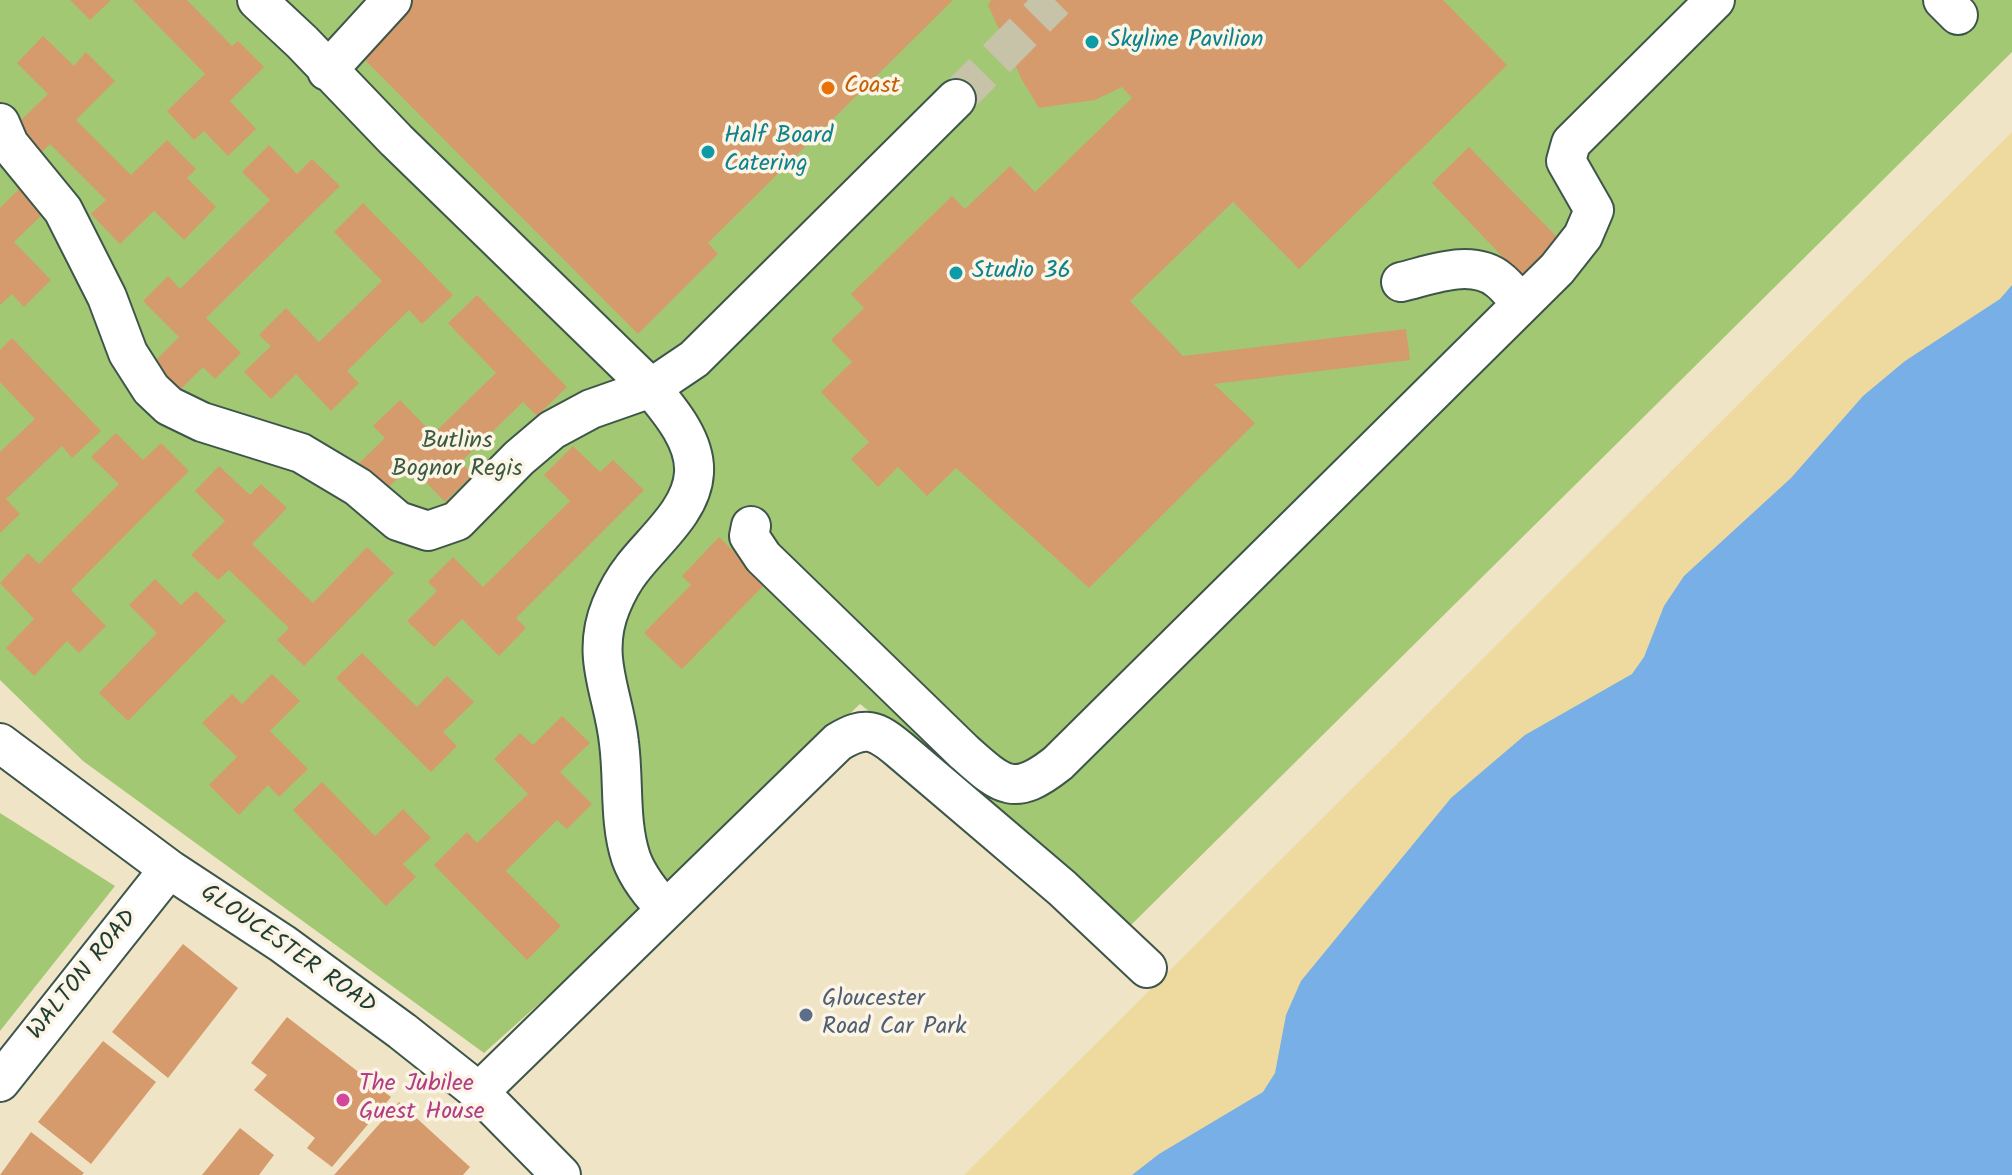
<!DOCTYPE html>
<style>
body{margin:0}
canvas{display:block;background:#f0e4c6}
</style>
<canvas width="2012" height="1175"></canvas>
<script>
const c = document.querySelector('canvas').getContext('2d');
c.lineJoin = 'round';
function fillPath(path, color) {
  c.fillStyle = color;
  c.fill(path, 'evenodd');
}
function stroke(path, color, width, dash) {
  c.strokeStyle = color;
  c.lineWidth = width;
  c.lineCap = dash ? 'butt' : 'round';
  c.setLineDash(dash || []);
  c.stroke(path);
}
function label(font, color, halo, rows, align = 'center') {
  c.font = font + ' Kalam,sans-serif';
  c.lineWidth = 7;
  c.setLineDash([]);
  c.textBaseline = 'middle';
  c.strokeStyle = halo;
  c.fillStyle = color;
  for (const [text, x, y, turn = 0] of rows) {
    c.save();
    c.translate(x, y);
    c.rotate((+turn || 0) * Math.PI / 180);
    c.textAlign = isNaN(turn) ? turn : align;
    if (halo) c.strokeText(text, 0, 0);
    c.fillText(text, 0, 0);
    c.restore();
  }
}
fillPath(new Path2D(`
 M0,0h2012v52l-884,876 -54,-52 -214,-172 -204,195 -172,154 -401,-292 -83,-81z
 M0,813l115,73 -115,145z`), '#a3c873');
fillPath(new Path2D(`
 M2012,132v532l-369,511h-679z`), '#eeda9e');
fillPath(new Path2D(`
 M2012,285v890h-880l27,-21 104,-62 12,-19 11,-58 15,-34 150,-183 74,-63 107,-61 12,-17 20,-51 20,-30 107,-98 72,-82 42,-35 95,-62z`), '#77afe6');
fillPath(new Path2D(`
 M70,0h41l-21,20z
 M133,0h54l45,46 6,-5 26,26 -34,34 26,28 -28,27 -24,-25 -10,9 -27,-29 38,-37z
 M410,0h543l-245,243 10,11 -80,80 -280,-281z
 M991,0h452l64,65 -208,204 -66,-67 -103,99 53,55 223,-27 4,31 -196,24 41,39 -166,165 -133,-120 -29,28 -29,-29 -20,20 -27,-28 18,-17 -48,-50 31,-30 -21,-22 33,-32 -13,-14 101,-98 13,13 45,-43 25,26 97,-94 -10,-11 -27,13 -56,8 -17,-28 -34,-75z
 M43,36l31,30 12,-14 29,29 -39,39 55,55 36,-35 29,29 -9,9 29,29 -32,33 -30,-29 -34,33 -29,-30 15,-14 -56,-56 -12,12 -27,-26 37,-36 -31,-31z
 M269,145l28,29 15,-15 28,27 -134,132 35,35 -26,26 -12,-12 -29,29 -27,-27 32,-32 -36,-36 25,-25 12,13 90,-89 -28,-28z
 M1469,147l90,92 -38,37 -89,-93z
 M21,187l24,25 -31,30 37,38 -27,27 -12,-13 -12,11v-97z
 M363,203l90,92 -31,29 -13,-14 -62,61 12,12 -28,28 -35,-37 -25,25 -27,-27 27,-26 -12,-11 27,-27 33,34 63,-61 -48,-49z
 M477,295l90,92 -30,29 -14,-14 -62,60 12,13 -28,27 -35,-36 -25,25 -27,-27 27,-26 -12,-12 27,-26 33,34 63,-61 -48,-50z
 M12,338l89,93 -29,27 -10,-12 -56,53 14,15 -20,19v-81l35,-33 -35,-37v-32z
 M116,433l27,27 18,-17 28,28 -118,119 35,36 -27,27 -12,-12 -33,35 -28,-28 28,-29 -34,-36 28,-30 11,11 80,-80 -28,-27z
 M573,446l27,26 13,-12 31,30 -128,128 10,10 -27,28 -37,-37 -28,28 -27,-26 30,-30 -9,-9 25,-25 30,30 87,-86 -26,-26z
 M219,466l31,29 11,-11 26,24 -35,36 61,59 54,-56 27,26 -90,93 -27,-26 12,-12 -60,-58 -11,10 -27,-25 34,-34 -30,-30z
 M719,537l47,46 -84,86 -38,-36 47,-48 -9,-9z
 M155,579l26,26 15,-14 30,30 -98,100 -29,-28 58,-60 -28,-28z
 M362,653l55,54 30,-31 27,26 -31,30 14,14 -26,26 -95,-94z
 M272,674l28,27 -30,30 38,38 -29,28 -11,-12 -29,30 -30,-30 28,-28 -35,-34 30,-29 10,10z
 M562,716l28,27 -30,29 32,32 -25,25 -10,-9 -51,51 55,55 -34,34 -93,-95 33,-33 10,11 51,-49 -34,-35 26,-26 13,12z
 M322,782l53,54 28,-27 28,29 -28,26 13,13 -30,29 -93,-96z
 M183,944l55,44 -70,90 -56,-46z
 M287,1017l104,80 -59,70 -25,-19 8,-10 -61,-48 13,-15 -16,-12z
 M103,1041l53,41 -65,82 -53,-42z
 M399,1102l71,65 -7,8h-129z
 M240,1128l34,27 -15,20h-57z
 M31,1132l53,41 -2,2h-82z`), '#d69b6d');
stroke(new Path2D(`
 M956,99l99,-99`), '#c6c3a9', 38, [38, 19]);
const minor = new Path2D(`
 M257,0l45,42 94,98 255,248c19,23 45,53 43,85 -2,38 -41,68 -62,96 -8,10 -16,25 -21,37 -21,51 3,88 8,137 5,38 0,79 12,115 6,17 21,38 35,50
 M1943,0l15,15
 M327,71l65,-71
 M0,123l9,21 54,66 44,87 21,56 23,36 18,17 33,16 99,31 57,34 40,34 30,10 29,-10 62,-63 33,-28 39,-21 60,-21 43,-29 262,-260
 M1401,282c30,-7 71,-24 98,-2 8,6 15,16 22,23
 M751,526l-2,10 14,21 201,195c38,34 50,46 94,11l499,-494 26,-33 11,-26 -28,-49 5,-18 144,-143
 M0,743l169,126 114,75 119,87 77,61 82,83
 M0,1082l169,-213
 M479,1092l359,-350c28,-17 38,-12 62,8l162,138 85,80`);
stroke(minor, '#3e564a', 42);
stroke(minor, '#fff', 38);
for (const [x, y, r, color] of [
 [1092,42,8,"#0f9aa8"],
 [828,88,8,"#e8710a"],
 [708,152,8,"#0f9aa8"],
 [956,273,8,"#0f9aa8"],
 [806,1015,8,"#5c6f8a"],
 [343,1100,8,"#d1479c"]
]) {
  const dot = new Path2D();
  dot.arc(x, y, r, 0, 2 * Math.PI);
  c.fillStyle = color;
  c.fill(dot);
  stroke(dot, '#fcf5e5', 3);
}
label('24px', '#0d838f', '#fcf5e5', [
 ["Skyline Pavilion",1108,42],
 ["Half Board",724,138],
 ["Catering",724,166],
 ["Studio 36",972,273]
], 'left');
label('24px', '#c56008', '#fcf5e5', [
 ["Coast",844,88]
], 'left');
label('24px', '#395941', '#fcf5e5', [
 ["Butlins",457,443],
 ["Bognor Regis",457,471]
]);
label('24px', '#1f3d34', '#fcf5e5', [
 ["GLOUCESTER ROAD",287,951,35],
 ["WALTON ROAD",84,976,-51]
]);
label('24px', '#4e5e75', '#fcf5e5', [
 ["Gloucester",822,1001],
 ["Road Car Park",822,1029]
], 'left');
label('24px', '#b23c85', '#fcf5e5', [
 ["The Jubilee",359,1086],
 ["Guest House",359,1114]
], 'left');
</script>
